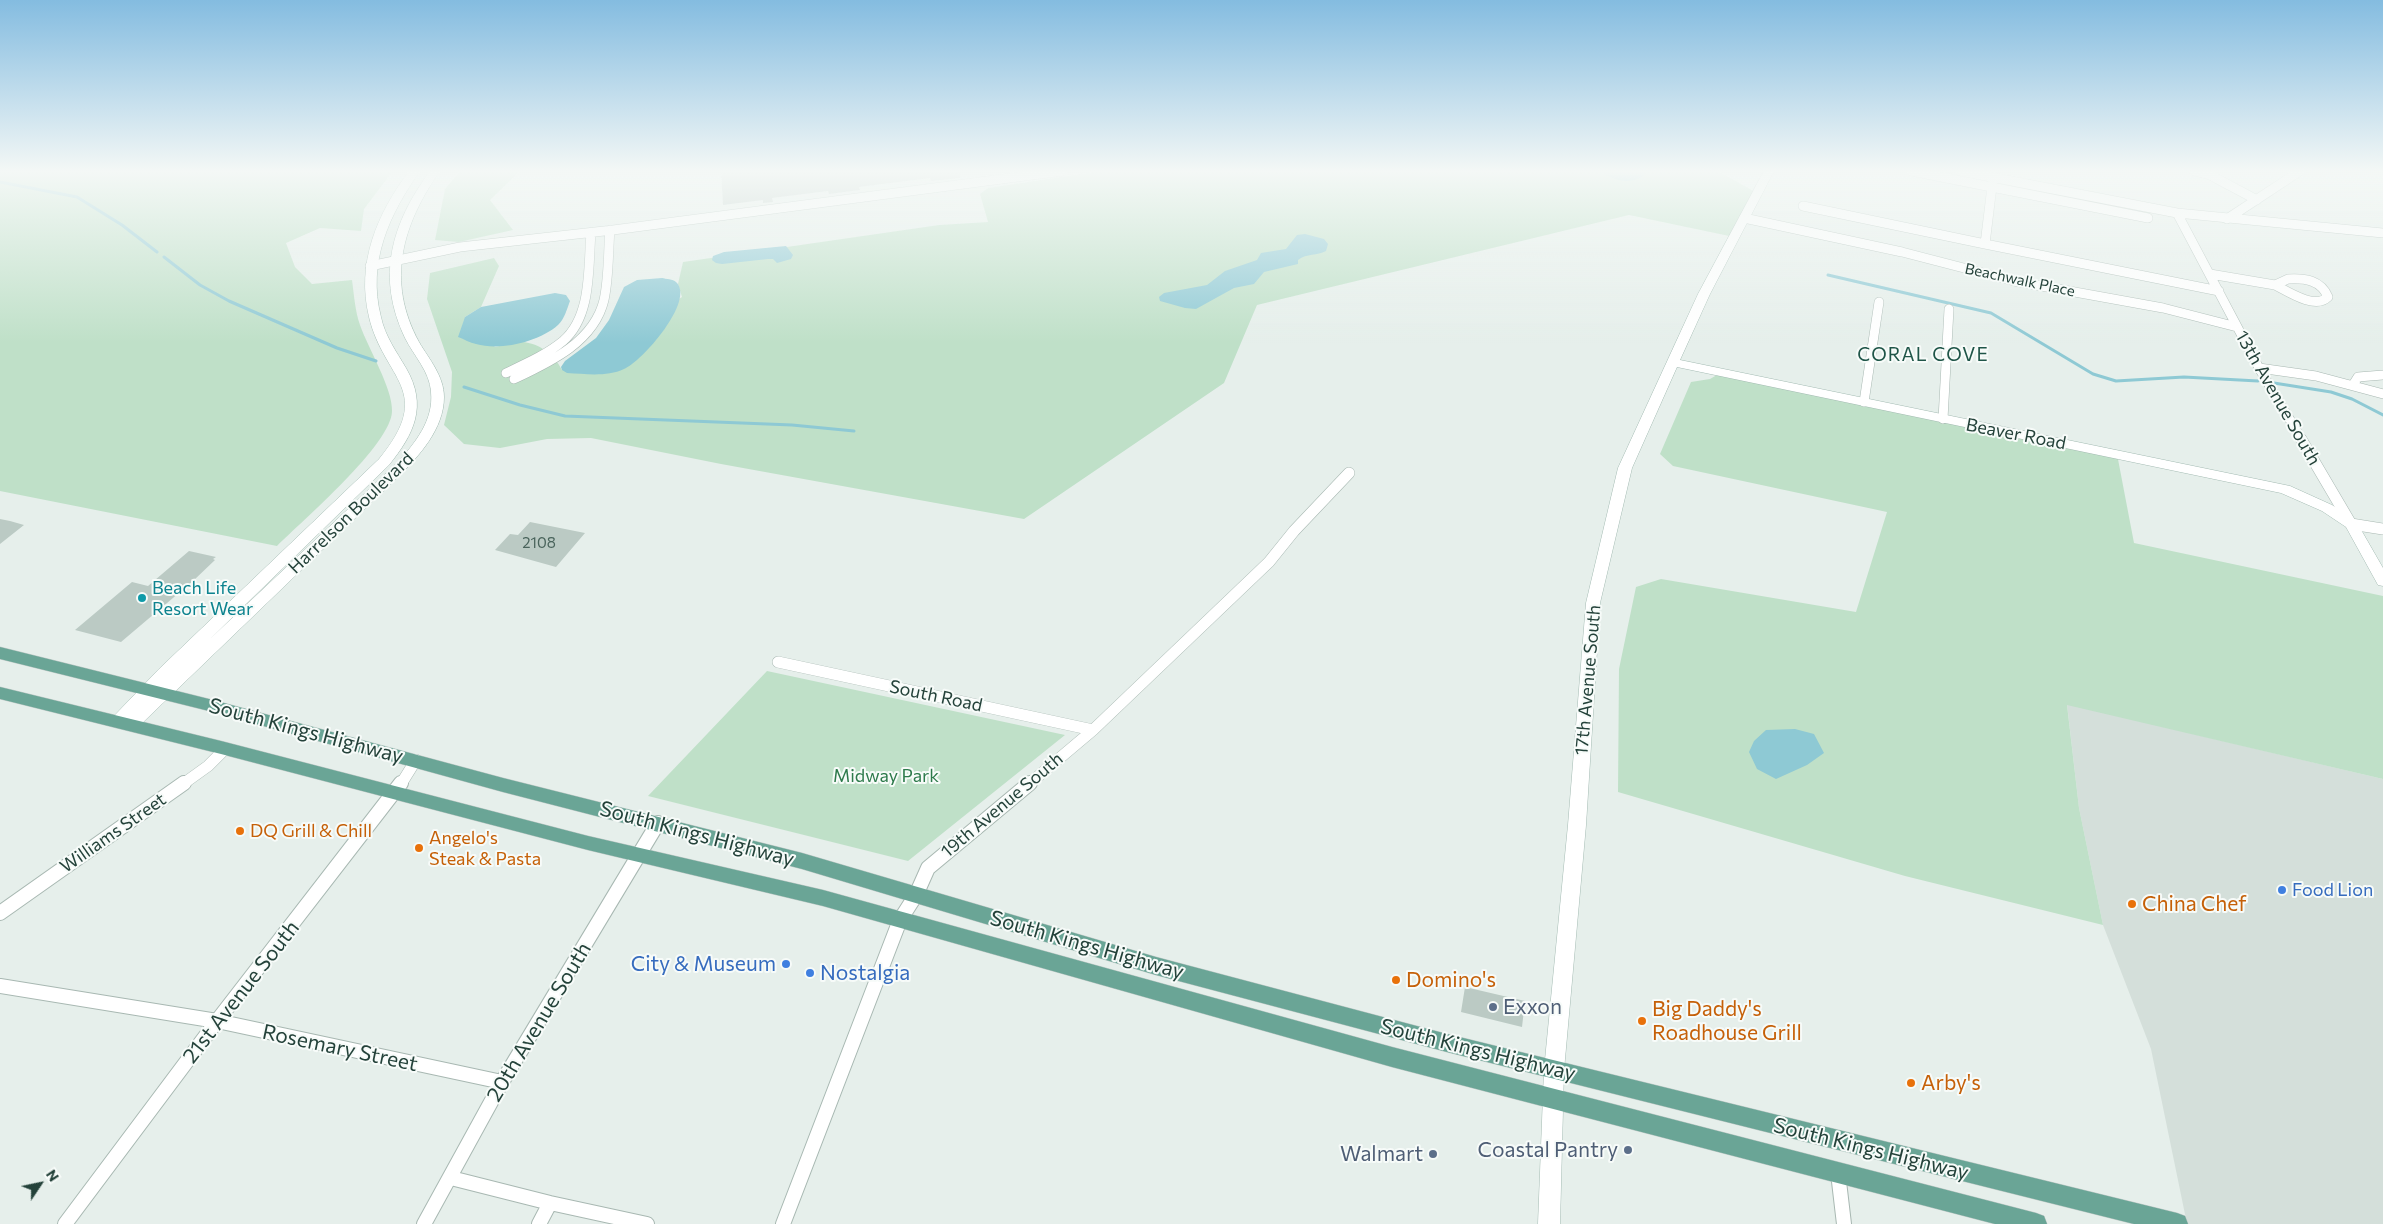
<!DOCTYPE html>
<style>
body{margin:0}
#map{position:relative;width:2383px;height:1224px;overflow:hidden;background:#e6efeb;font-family:Commissioner,sans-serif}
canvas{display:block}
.north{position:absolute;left:15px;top:1159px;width:50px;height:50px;-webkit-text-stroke:4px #f7fbf9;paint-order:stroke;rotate:56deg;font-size:14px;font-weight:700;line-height:20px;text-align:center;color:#24423a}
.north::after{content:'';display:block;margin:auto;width:18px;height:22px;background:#24423a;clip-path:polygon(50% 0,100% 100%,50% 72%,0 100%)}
</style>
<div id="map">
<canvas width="2383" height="1224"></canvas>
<div class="north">N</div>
</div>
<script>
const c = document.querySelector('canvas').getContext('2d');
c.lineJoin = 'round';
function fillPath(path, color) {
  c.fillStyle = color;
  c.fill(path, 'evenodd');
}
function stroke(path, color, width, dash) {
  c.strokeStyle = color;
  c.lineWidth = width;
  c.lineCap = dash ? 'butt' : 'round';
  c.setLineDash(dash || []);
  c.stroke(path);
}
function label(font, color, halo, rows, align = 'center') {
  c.font = font + ' Commissioner,sans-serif';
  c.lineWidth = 4;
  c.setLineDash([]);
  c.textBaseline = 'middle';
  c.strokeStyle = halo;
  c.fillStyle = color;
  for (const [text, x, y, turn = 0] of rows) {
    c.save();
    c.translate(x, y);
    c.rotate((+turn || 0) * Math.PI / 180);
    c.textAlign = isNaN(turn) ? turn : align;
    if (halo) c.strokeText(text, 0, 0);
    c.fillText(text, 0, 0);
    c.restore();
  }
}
fillPath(new Path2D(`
 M2067,704l316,75v445h-196l-36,-175 -48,-124 -24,-117z`), '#d4dfda');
fillPath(new Path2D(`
 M0,171h393l-29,38 -3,22 -41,-3 -34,15 9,24 17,17 40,-4c2,14 3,31 8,45 8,23 33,64 32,86 0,33 -90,110 -115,135l-277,-55z
 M460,171h60l-30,29 23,30 -54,12 -24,-2 10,-51z
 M1100,171h618l39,22 -23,44 -105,-22 -372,90 -33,78 -200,136 -303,-55 -130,-26 -44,1 -47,9 -36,-4 -20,-19 7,-28 1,-25 -25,-73 3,-26 64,-15 5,8 -18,41 -16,10 30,30c8,-2 18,-5 27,-5 18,1 33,14 40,28l120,-73 -4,-13 5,-22 256,-37 49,-3 -8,-28 8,-6z
 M1722,372l395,82 17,89 249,53v183l-316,-74 12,103 24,117 -198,-49 -287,-84 1,-123 17,-82 25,-8 195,33 31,-100 -214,-46 -13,-12 31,-72 19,-3z
 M767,671l298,64 -157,126 -260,-65z`), '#bfe0c8');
fillPath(new Path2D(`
 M1600,171h44v4c-12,11 -33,5 -44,-4z
 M1305,234l19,5 4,5 -2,7c-9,5 -19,2 -28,9v4l-34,8 -10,12 -20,4 -38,21 -11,-1 -25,-7 -1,-4 5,-4 43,-8 18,-14 32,-11 4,-7 25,-4 11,-14z
 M786,246l7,9 -2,4 -14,4 -4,-4h-5l-46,5 -6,-1 -4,-3 1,-4 11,-4z
 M662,278c4,1 11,1 14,4 20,18 -34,80 -52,87 -17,8 -38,5 -57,4l-5,-3 -1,-3 4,-6 31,-23 13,-18 15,-33 13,-7z
 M555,293l11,2 4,6c-3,8 -6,19 -12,24 -19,17 -58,26 -82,19 -6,-1 -12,-5 -18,-7l7,-20 16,-10z
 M1795,729l19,5 10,19 -17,12 -31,14 -19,-10 -8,-17 5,-11 12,-11z`), '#8ec9d4');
stroke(new Path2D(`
 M0,182l77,15 45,28 35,27
 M164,257l36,28 29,16 108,47 39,13
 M1828,275l163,38 102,61 23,7 68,-4 74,4
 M2274,383l57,9 21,7 31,16
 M464,387l56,18 45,11 227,9 62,6`), '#8ec9d4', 3);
fillPath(new Path2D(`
 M721,171h239v7l-29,3 -1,-3 -71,9 1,3 -31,4 -1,-3 -56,7 1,4 -10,1v-3l-40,5z
 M0,519l10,2 14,4 -24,19z
 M530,522l55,11 -29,34 -61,-17 15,-16 8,1z
 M189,551l27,6 -3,2 2,1 -22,21 -72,61 -46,-12 57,-48 16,4z
 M1465,987l60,14 -3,26 -61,-15z`), '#bbcac4');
const streetFar2 = new Path2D(`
 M1911,171l237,47
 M1960,171l217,42 206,20
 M2194,171l16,4 47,25
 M1993,178l-8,66 234,47
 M1803,206l182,38
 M2177,213l82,155 43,72
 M1744,218l158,34 112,29 149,27 74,19
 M2227,219l73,-48
 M370,266l90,-19 153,-17 450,-59
 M2210,274l65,11
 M2288,279c17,-1 33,1 40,18 -13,13 -41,-6 -53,-12z
 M2259,368l57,8 67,18
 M506,373c19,-9 40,-18 57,-32 29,-25 25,-73 28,-108
 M514,379c36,-17 80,-37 90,-79 5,-23 4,-47 6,-70
 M2353,385l5,-8 25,-2
 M1864,402l15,-100
 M1943,419l6,-110`);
const streetFar1 = new Path2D(`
 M2301,439l50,85 32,5
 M778,662l315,68
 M183,784l25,-18 16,-16
 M401,784l15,-24
 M1029,784l64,-54 176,-168 25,-31 55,-58`);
const street = new Path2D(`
 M0,913l184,-130
 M0,986l217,35 285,61
 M1838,1173l6,51
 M451,1178l99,25 97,21
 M65,1224l152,-203 184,-238
 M424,1224l78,-142 156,-259
 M539,1224l11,-21
 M783,1224l117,-304 16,-25 12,-27 102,-85`);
const secondary = new Path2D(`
 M409,171h11c-31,44 -53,91 -39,146 4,19 15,34 25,51 22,38 8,66 -17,97l-179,174 188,-177c17,-19 36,-42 33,-70 -1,-20 -17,-36 -26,-54 -29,-61 -14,-114 25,-167h10c-38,54 -54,110 -21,171 10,17 25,34 25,55 0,32 -25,59 -46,80l-262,252 -6,1 -7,-4h-9l-2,-5 2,-5 45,-47 220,-210c57,-69 5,-79 -10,-142 -13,-54 8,-103 40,-146z
 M1764,171h10l-64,123 -30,66 610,126 42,19 24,16 27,47v18l-5,-1 -32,-58 -24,-16 -41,-18 -604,-126 -45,101 -32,135 -14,222 -22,245 -4,154h-22l6,-154 24,-245 18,-222 32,-135 80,-174z`);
const primary = new Path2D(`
 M0,647l209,52 294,79 299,75 354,104 291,77 730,179 8,3 3,8h-54l-687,-172 -291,-77 -354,-106 -299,-77 -294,-81 -209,-52z
 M0,687l221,54 367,95 235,54 569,157 644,166 8,3 3,8h-52l-603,-157 -569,-161 -235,-56 -367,-96 -221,-55z`);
stroke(streetFar2, '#a8b8b2', 10);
stroke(streetFar1, '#a8b8b2', 12);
stroke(street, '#a8b8b2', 16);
stroke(secondary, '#a4bbb3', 1);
stroke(primary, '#c2cac8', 1);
stroke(streetFar2, '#fff', 9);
stroke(streetFar1, '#fff', 11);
stroke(street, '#fff', 14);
fillPath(secondary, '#fff');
fillPath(primary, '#6aa596');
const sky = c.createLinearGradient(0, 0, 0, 343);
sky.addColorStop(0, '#84bce0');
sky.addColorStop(0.5, '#f4f8f6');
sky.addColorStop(1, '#f4f8f600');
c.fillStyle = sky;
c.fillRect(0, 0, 2383, 343);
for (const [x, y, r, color] of [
 [142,598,5,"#0f9aa8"],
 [240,831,5,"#e8710a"],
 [419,848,5,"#e8710a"],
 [2282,890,5,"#3f7fe0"],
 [2132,904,5,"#e8710a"],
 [786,964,5,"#3f7fe0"],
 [810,973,5,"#3f7fe0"],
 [1396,980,5,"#e8710a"],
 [1493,1007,5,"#5c6f8a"],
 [1642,1021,5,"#e8710a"],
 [1911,1083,5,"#e8710a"],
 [1628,1150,5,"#5c6f8a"],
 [1433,1154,5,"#5c6f8a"]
]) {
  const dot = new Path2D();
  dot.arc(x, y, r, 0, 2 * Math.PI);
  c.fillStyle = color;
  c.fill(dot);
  stroke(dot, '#f7fbf9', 2);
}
label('15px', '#24423a', '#f7fbf9', [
 ["Beachwalk Place",2020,280,12]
]);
label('15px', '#4a645c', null, [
 ["2108",539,543]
]);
label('18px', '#24423a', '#f7fbf9', [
 ["13th Avenue South",2278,398,60],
 ["Beaver Road",2016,434,11],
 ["Harrelson Boulevard",351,513,-44],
 ["17th Avenue South",1588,680,-85],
 ["South Road",936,696,12],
 ["19th Avenue South",1002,805,-40],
 ["Williams Street",113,833,-35]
]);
label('18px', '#0d838f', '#f7fbf9', [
 ["Beach Life",152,588],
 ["Resort Wear",152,609]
], 'left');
label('18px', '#2d7a4b', '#f7fbf9', [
 ["Midway Park",886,776]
]);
label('18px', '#c56008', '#f7fbf9', [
 ["DQ Grill & Chill",250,831],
 ["Angelo's",429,838],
 ["Steak & Pasta",429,859]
], 'left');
label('18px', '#366cbe', '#f7fbf9', [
 ["Food Lion",2292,890]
], 'left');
c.letterSpacing = '1px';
label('19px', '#1f5548', '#f7fbf9', [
 ["CORAL COVE",1923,355]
]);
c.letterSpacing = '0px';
label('21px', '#24423a', '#f7fbf9', [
 ["South Kings Highway",306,731,15],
 ["South Kings Highway",697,834,15],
 ["South Kings Highway",1087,945,16],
 ["21st Avenue South",241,992,-52],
 ["20th Avenue South",539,1022,-59],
 ["Rosemary Street",340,1048,12],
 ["South Kings Highway",1478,1050,14],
 ["South Kings Highway",1871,1149,14]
]);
label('21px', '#c56008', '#f7fbf9', [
 ["China Chef",2142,904],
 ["Domino's",1406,980],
 ["Big Daddy's",1652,1009],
 ["Roadhouse Grill",1652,1033],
 ["Arby's",1921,1083]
], 'left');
label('21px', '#366cbe', '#f7fbf9', [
 ["City & Museum",776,964],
 ["Nostalgia",820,973,"left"]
], 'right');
label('21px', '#4e5e75', '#f7fbf9', [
 ["Exxon",1503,1007,"left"],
 ["Coastal Pantry",1618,1150],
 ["Walmart",1423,1154]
], 'right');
</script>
